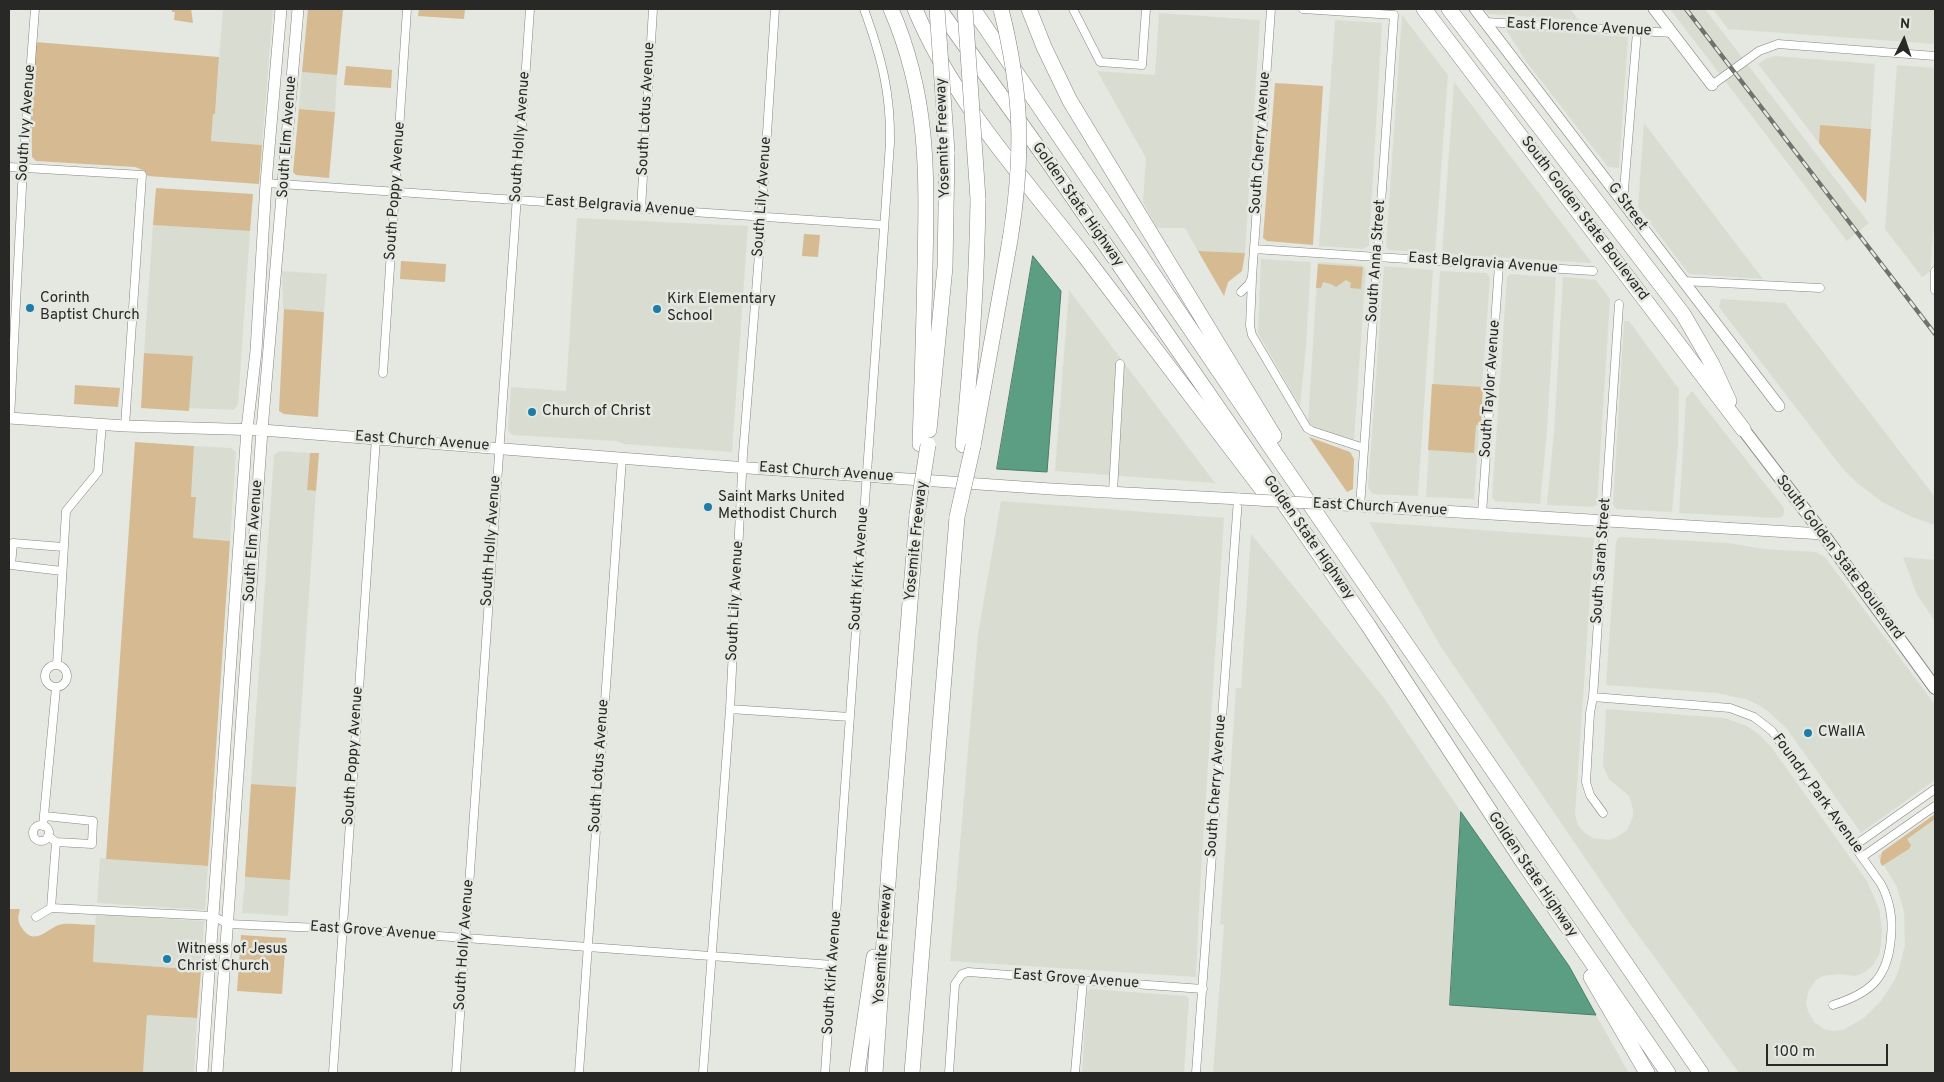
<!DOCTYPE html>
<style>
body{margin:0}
#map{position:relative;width:1944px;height:1082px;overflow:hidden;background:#e5e7e1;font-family:Overpass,sans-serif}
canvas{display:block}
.frame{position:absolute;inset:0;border:10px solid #282826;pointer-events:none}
.north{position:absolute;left:1879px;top:15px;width:50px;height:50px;-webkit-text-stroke:4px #e5e7e1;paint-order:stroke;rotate:4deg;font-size:14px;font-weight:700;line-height:20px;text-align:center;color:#282826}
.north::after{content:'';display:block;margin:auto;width:18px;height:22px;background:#282826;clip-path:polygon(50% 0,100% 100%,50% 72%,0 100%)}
.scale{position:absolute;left:1766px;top:1044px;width:122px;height:22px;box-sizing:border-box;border:2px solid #282826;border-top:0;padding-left:6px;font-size:15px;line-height:18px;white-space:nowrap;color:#282826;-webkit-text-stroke:4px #e5e7e1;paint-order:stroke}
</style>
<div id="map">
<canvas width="1944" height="1082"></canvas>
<div class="frame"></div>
<div class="north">N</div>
<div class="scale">100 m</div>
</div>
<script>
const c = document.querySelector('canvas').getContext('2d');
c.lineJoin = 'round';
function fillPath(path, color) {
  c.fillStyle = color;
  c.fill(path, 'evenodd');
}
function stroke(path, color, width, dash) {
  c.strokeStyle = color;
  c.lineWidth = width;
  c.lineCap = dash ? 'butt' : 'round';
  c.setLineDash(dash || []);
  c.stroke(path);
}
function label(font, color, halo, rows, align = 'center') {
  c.font = font + ' Overpass,sans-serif';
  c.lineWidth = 5;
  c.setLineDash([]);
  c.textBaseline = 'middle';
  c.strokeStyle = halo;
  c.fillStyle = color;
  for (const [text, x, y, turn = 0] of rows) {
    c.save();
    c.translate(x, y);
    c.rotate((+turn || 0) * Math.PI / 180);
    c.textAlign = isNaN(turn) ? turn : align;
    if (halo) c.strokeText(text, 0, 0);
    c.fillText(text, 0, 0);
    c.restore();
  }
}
fillPath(new Path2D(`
 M223,9h50l-11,136 -51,-4 2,-28h2z
 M1484,9h86l9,11 -91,-6z
 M1670,9h35l164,214 -22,18z
 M1713,9h222v35l-207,-15z
 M1159,13l101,7 -15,233 -47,-2 -13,-23h-28l-14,-26 3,-44 -49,-87 58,4z
 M1402,15l46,60 -13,178 -46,-3 -3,-4z
 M1335,20l47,3 -13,223 -6,3 -44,-3z
 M1505,28l123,9 -9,131 -11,-1 -83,-107z
 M1775,56l100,8 -4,65 -51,-3 -1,17 -61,-79 9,-6z
 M1897,65l38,3v144l-5,60 -8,5 -37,-48z
 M302,72l35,3 -2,37 -36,-3z
 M1454,82l138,181 -150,-9z
 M1644,123l51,67 68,89 -74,-5 -51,-67z
 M577,218l171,8 -16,226 -108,-8 -8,-3 -104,-6 -4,-5 3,-43 55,4z
 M153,225l97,6 -12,173 -4,6 -45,-2 4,-52 -49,-3z
 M1261,259l50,3 -5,85 -6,59 -42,-73z
 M1318,262l44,3 4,4 -12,171 -40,-11 -6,-6z
 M1384,266l49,4 -15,226 -45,-2 -5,-6z
 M282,271l45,3 -3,38 -41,-3z
 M1440,271l46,2 4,4 -16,222 -48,-2z
 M1510,274l46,3 -9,154 -7,73 -45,-3 -3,-4 15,-220z
 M1563,277l33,3 14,19 -13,206 -4,2 -46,-2 7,-73z
 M1069,290l146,193 -160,-12z
 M1721,299l64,4 150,194v28l-23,-8 -30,-15 -26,-20 -14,-14 -123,-161z
 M1624,321h5l50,68 -1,55 -6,68 -56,-3 -3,-4z
 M1692,391l92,117v5l-2,4 -6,1 -97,-5 7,-115z
 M194,446l37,2 5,4 -6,89 -37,-3 3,-40 -5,-1z
 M279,451l31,2 -3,37 9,1 -20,296 -45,-3 23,-329z
 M1001,501l223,17 -24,370 -4,89 -246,-16 28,-327z
 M1369,522l225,16 -19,277 3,10 6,7 8,6 17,2 8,-3 10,-7 6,-14v-7l-4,-13 -20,-17 -6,-13 3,-57 119,9 22,8 14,10 11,12 95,133 12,27 3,22 -1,14 -2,11 -6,10 -8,7 -9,4 -18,-2 -15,2 -7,4 -7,10 -3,13 2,8 6,11 10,7 9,2 10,-1 21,-12 17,-17 13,-20 5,-12 6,-24 -1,-33 -7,-25 -19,-31 57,-41v258h-196l-109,-149 -189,-277z
 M1251,534l133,164 77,114 -11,193 146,10 33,58h-416l11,-148 -4,-1 7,-99 9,-137h5z
 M1622,537l106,6 36,6 52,3 9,5 110,148v75l-74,53 -74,-104 -18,-17 -12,-8 -12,-5 -28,-6 -111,-8 10,-143 2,-4z
 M1903,557l32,3v61l-18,-26z
 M100,858l108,8 -3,44 -108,-7z
 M245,877l45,3 -2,36 -46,-3z
 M96,914l108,7 -3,49 -108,-8z
 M1090,989l96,7 3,3 -5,74h-102l5,-80z
 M147,1015l50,3 -3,55h-51z`), '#d9ddd1');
fillPath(new Path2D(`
 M172,9h19l2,14 -19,-3 1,-8h-3z
 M308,9h35l-6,66 -35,-3z
 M419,9h46l-1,10 -46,-3z
 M35,42l184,15 -4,57h-2l-2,27 51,4 -3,39 -111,-8 -5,-6 -8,-3 -99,-6 -4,-4 -1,-56z
 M346,66l46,4 -1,18 -47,-3z
 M1275,83l48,3 -10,159 -46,-4 -4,-3z
 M299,109l36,3 -6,66 -33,-3 -3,-3z
 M1820,125l51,4 -5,74 -47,-60z
 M156,188l97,6 -3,37 -97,-6z
 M804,234l16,1 -2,22 -16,-1z
 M1198,251l47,2 -3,18 -14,11 -4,14z
 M401,261l45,3 -1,18 -45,-3z
 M1318,264l45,3 -2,22 -11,-1 1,-5 -5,-3 -10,7 -5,-3 -8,-2 -2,6h-5z
 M284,309l40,3 -6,105 -34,-3 -5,-3z
 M144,353l49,3 -4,55 -48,-3z
 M1432,384l51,3 -2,38h-5l-2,28 -46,-3z
 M75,385l45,3 -2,19 -44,-3z
 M1309,437l41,15 4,7 -1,30 -6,3z
 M135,442l59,4 -3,51h5l-3,41 37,3 -22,325 -102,-7z
 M310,453h9l-3,38 -9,-1z
 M251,784l45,3 -6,93 -45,-3z
 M1935,814v5l-28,20 4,6 -2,4 -27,17 -2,-4 2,-10z
 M9,909h11c-2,7 -3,13 2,19 14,21 27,-3 41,-4 10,-1 22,1 32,1l-2,37 108,8 -4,48 -50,-3 -4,58h-134z
 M241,935l45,3 -4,56 -45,-3z`), '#d6ba91');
const water = new Path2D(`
 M1033,256l28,35 -14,181 -50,-3z
 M1461,812l108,154 27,49 -146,-10z`);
fillPath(water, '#5c9e84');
stroke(water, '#4c7b68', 1);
const street = new Path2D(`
 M1073,9l27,53 42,3 4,-56
 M1303,9l91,6 -34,492
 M1485,22l188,11
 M1712,85l47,-34 19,-7 157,12
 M9,167l133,8 -17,251
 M266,183l618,42
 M1623,202l14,-170
 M641,209l12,-200
 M1254,249l339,22
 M1935,271v19
 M1252,279l-2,47 2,9 55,93 5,3 52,17
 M1683,281l137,7
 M1241,292l8,-8 3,-7 19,-268
 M383,373l24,-364
 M10,418l13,-250 12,-159
 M1113,492l7,-128
 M1482,514l17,-249
 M62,571l-51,-6 2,-22 50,4
 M45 676a11 11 0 1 1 22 0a11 11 0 1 1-22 0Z
 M57,665l9,-154 32,-39 4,-48
 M1593,697l137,11 24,9 18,14 109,153c9,17 12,34 10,53 -3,41 -20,56 -58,68
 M730,709l120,8
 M1603,813l-13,-18 -4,-13 4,-69 3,-16 26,-393
 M45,816l48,5 -1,23 -36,-2
 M33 833a8 8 0 1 1 16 0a8 8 0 1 1-16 0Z
 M43,826l13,-138
 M48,836l8,6 -5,66
 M1854,846l81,-57
 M1862,857l73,-51
 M36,917l15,-9 162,8 15,8 115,5 490,36
 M333,1073l43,-635
 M456,1073l74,-1064
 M579,1073l43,-615
 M703,1073l27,-364 13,-255 17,-212 15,-233
 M825,1073l65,-930c1,-51 -9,-87 -26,-134
 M949,1073l6,-89 7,-10 6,-2 235,17
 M1075,1073l8,-92
 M1196,1073l42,-574`);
const secondary = new Path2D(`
 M1475,9l304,397
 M1654,9l58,76
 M9,418l116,8 137,4 472,37 317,22 189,10
 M1342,505l481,29
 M202,1073l45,-644 9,-78 10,-168 15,-174
 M217,1073l45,-643 36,-421`);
const primary = new Path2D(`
 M1743,429l80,105 112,154`);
const highway = new Path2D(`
 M891,9c38,88 36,163 34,257 -1,59 -3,119 -5,178
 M915,9c38,92 107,167 168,245 61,79 120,159 181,238
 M939,9l110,154 319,462 155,237 145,211
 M973,9l301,443 427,621
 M1029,9l15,38 26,54 204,335
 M1424,9l319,420
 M1449,9l234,305 29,50 17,37
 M929,430l16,-163 2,-115
 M963,445c8,-82 14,-163 15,-246
 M973,446l37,-206
 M1591,977l56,96
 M857,1073l17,-116
 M875,1073l15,-219 27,-339
 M912,1073l45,-556`);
stroke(street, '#848680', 9);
stroke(secondary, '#848680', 12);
stroke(primary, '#848680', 14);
stroke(highway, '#848680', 16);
stroke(street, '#fff', 8);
stroke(secondary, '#fff', 11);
stroke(primary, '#fff', 12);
stroke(highway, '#fff', 15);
const rail = new Path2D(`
 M1686,9l249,325`);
stroke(rail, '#71726e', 4.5);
stroke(rail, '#e5e7e1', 2.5, [8]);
const secondaryBridge = new Path2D(`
 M1240,499l102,6`);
const highwayBridge = new Path2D(`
 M937,9l10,143
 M965,9l13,190
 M1001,9c21,84 23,145 9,231
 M917,515l11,-70
 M957,517l16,-71`);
stroke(secondaryBridge, '#848680', 12, []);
stroke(highwayBridge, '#848680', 16, []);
stroke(secondaryBridge, '#fff', 11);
stroke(highwayBridge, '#fff', 15);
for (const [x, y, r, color] of [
 [30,308,5,"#1c7da9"],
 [657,309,5,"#1c7da9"],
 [532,412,5,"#1c7da9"],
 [708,507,5,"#1c7da9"],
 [1808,733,5,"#1c7da9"],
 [167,959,5,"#1c7da9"]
]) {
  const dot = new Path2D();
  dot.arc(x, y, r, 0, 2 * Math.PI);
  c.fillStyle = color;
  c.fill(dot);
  stroke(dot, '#e5e7e1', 2);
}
label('15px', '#282826', '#e5e7e1', [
 ["East Florence Avenue",1579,28,3],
 ["South Lotus Avenue",647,109,-87],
 ["South Ivy Avenue",27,123,-86],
 ["South Elm Avenue",288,137,-86],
 ["South Holly Avenue",521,137,-86],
 ["Yosemite Freeway",944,138,-92],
 ["South Cherry Avenue",1261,143,-86],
 ["South Poppy Avenue",396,191,-86],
 ["South Lily Avenue",763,197,-86],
 ["Golden State Highway",1077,205,55],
 ["East Belgravia Avenue",620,207,4],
 ["G Street",1627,207,53],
 ["South Golden State Boulevard",1584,219,53],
 ["South Anna Street",1377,261,-86],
 ["East Belgravia Avenue",1483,264,4],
 ["South Taylor Avenue",1491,389,-86],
 ["East Church Avenue",422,442,4],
 ["East Church Avenue",826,473,4],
 ["East Church Avenue",1380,508,3],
 ["Golden State Highway",1308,538,55],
 ["South Elm Avenue",254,541,-86],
 ["South Holly Avenue",492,541,-86],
 ["Yosemite Freeway",917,541,-84],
 ["South Golden State Boulevard",1839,558,53],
 ["South Sarah Street",1602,561,-86],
 ["South Kirk Avenue",860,569,-86],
 ["South Lily Avenue",736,601,-87],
 ["South Poppy Avenue",354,756,-86],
 ["South Lotus Avenue",600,766,-86],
 ["South Cherry Avenue",1217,786,-86],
 ["Foundry Park Avenue",1817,794,54],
 ["Golden State Highway",1532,875,56],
 ["East Grove Avenue",373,932,4],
 ["South Holly Avenue",465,945,-86],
 ["Yosemite Freeway",884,945,-86],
 ["South Kirk Avenue",833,973,-86],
 ["East Grove Avenue",1076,980,4]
]);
label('15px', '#282826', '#e5e7e1', [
 ["Corinth",40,299],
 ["Baptist Church",40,316],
 ["Kirk Elementary",667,300],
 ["School",667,317],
 ["Church of Christ",542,412],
 ["Saint Marks United",718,498],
 ["Methodist Church",718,515],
 ["CWallA",1818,733],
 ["Witness of Jesus",177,950],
 ["Christ Church",177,967]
], 'left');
</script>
